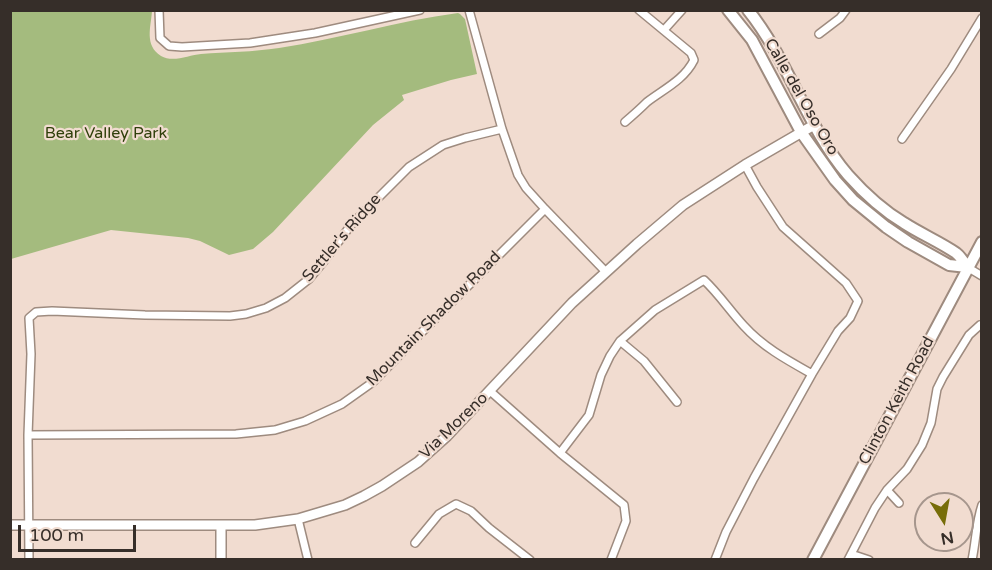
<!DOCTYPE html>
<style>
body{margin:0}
#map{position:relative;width:992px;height:570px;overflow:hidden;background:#f1dcd0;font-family:"Varela Round",sans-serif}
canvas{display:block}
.frame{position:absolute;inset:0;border:12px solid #362e29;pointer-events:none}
.north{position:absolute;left:914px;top:492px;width:60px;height:60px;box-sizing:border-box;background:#f1dcd0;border:2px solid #a6968d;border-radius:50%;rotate:169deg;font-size:16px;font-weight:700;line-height:24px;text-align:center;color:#362e29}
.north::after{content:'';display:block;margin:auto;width:21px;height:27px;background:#776d09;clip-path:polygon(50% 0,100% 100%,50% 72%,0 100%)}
.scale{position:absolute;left:18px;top:525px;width:118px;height:27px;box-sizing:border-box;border:3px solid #362e29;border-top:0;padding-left:8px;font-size:18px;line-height:21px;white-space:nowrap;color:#362e29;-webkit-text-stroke:4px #f1dcd0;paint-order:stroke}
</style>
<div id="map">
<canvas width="992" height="570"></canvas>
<div class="frame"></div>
<div class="north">N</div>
<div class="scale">100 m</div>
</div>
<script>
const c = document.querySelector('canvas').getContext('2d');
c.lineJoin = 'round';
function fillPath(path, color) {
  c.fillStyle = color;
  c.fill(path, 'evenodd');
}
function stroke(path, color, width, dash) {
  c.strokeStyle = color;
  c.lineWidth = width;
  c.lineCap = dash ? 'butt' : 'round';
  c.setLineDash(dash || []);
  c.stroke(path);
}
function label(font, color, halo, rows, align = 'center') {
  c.font = font + ' "Varela Round",sans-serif';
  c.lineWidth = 4.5;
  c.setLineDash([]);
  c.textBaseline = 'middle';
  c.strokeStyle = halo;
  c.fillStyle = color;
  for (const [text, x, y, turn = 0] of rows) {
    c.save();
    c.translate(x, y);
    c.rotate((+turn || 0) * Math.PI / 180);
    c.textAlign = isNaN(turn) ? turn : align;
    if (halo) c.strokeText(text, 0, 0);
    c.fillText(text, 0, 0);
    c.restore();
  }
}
fillPath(new Path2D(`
 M11,10l141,1c-1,16 -8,34 9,45 12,7 28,-1 40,-2 26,-2 52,-2 78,-6 60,-9 118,-27 179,-35l2,1 5,5 12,55 -26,6 -49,15 2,5 -31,25 -100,107 -20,17 -24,6 -29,-14 -12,-3 -77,-8 -100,29z`), '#a4bb7e');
const minor = new Path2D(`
 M159,10l1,28 9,8 13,1 68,-4 65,-10 105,-23
 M469,10l33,119 16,46 8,13 19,21 61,63
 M664,30l18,-20
 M819,34l21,-16 6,-8
 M625,122c7,-6 15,-13 22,-20 17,-13 37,-22 47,-42l-3,-7 -52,-43
 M902,139l49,-70 31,-51
 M967,267l15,9
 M620,341l24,20 33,41
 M490,391l70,62 64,52 2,16 -15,39
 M28,435l208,-1 39,-4 30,-9 37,-17 31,-22 49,-50 123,-123
 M560,453l29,-38 12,-40 9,-19 10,-15 35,-31 49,-30c15,14 26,31 40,46 19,21 43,34 68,48
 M887,490l12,13
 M298,519l10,41
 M415,543l24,-29 17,-10 15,7 18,17 41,32
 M851,554l18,6
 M29,560l-1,-125 3,-81 -2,-36 7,-6 16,-1 93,4 85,1 16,-2 20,-6 19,-10 24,-19 15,-18 27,-36 58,-58 34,-22 22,-7 37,-9
 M715,560l11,-28 28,-54 58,-104 26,-43 12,-13 8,-17 -12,-18 -63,-56 -26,-40 -12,-22
 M848,560l27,-52 12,-18 20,-21 15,-24 9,-22 6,-34 6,-12 26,-42 11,-10
 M972,560c4,-19 4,-37 10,-55`);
const tertiary = new Path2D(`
 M10,525h245l43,-6 47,-14 19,-9 18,-10 36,-24 29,-26 125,-133 65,-59 46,-39 62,-40 69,-40
 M221,526v34`);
const secondary = new Path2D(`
 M728,10l24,30 49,92 34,48 18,20 33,27 22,15 41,23 18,2
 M748,10c41,51 58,116 100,165 16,18 36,36 56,48 17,11 36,19 52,30 4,3 8,9 11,14
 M813,560l169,-318`);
stroke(minor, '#9e8b7f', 10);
stroke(tertiary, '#9e8b7f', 12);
stroke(secondary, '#9e8b7f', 14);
stroke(minor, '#fff', 7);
stroke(tertiary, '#fff', 9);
stroke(secondary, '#fff', 10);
label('16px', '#362e29', '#f1dcd0', [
 ["Calle del Oso Oro",801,97,60],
 ["Settler's Ridge",342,238,-49],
 ["Mountain Shadow Road",434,319,-45],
 ["Clinton Keith Road",897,401,-62],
 ["Via Moreno",454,426,-44]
]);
label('16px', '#30400b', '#f1dcd0', [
 ["Bear Valley Park",106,134]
]);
</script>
